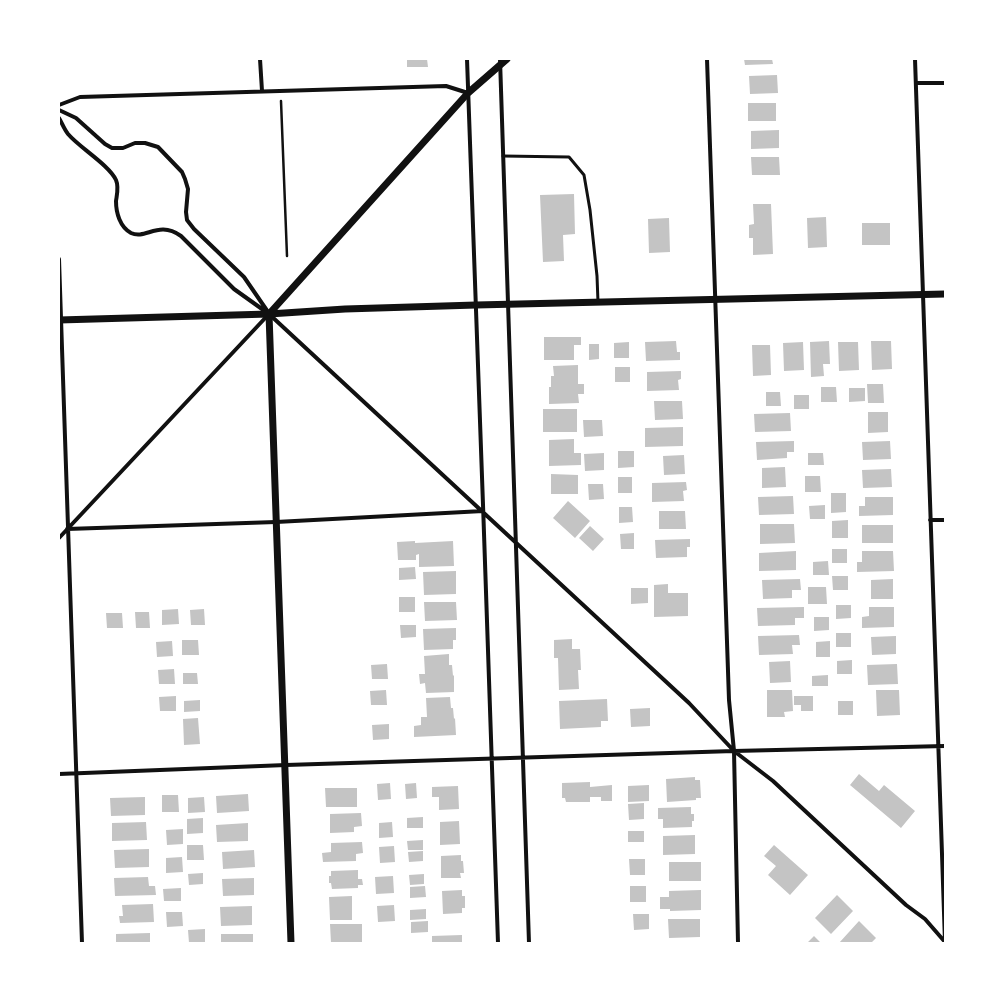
<!DOCTYPE html>
<style>
body{margin:0}
#map{position:relative;width:1004px;height:1002px;overflow:hidden;background:#fff;font-family:"Noto Sans",sans-serif}
canvas{display:block}
.frame{position:absolute;inset:0;border:60px solid #fff;pointer-events:none}
</style>
<div id="map">
<canvas width="1004" height="1002"></canvas>
<div class="frame"></div>
</div>
<script>
const c = document.querySelector('canvas').getContext('2d');
c.lineJoin = 'round';
function fillPath(path, color) {
  c.fillStyle = color;
  c.fill(path, 'evenodd');
}
function stroke(path, color, width, dash) {
  c.strokeStyle = color;
  c.lineWidth = width;
  c.lineCap = dash ? 'butt' : 'round';
  c.setLineDash(dash || []);
  c.stroke(path);
}
fillPath(new Path2D(`
 M407,59h20l1,8h-21z
 M744,59h28l1,5 -28,1z
 M777,75l1,18 -28,1 -1,-18z
 M748,103h28v18h-28z
 M779,130v18l-28,1v-18z
 M751,157h28l1,18h-28z
 M574,194l1,40 -12,1 1,26 -21,1 -3,-67z
 M753,204h18l2,50 -20,1v-17h-4v-13l5,-1z
 M826,217l1,30 -19,1 -1,-30z
 M669,218l1,34 -21,1 -1,-34z
 M862,223h28v22h-28z
 M544,337h37v8h-7v15h-30z
 M676,341l1,11h3v8l-34,1 -1,-19z
 M829,341l1,23h-7l1,12 -13,1 -1,-35z
 M871,341h20l1,28 -20,1z
 M629,342v16h-15v-15z
 M803,342l1,28 -20,1 -1,-28z
 M838,342h20l1,28 -20,1z
 M589,344h10v15l-10,1z
 M752,345h18l1,30 -18,1z
 M578,365v19h6v10h-6l1,9 -30,1v-17h2v-11h3l-1,-10z
 M615,367h15v15h-15z
 M681,371v8l-3,1 1,10 -32,1v-19z
 M867,384h16l1,19h-16z
 M821,387h15l1,15h-16z
 M849,388h16v13l-16,1z
 M766,392h14l1,14h-15z
 M794,395h15v14h-15z
 M654,401h28l1,18 -28,1z
 M543,409h34v23h-34z
 M868,412h20v20l-20,1z
 M790,413l1,18 -36,1 -1,-18z
 M583,420h19l1,16 -19,1z
 M683,427v19l-38,1v-19z
 M574,439v14h7v12l-32,1v-26z
 M794,441v11h-7v6l-30,2 -1,-18z
 M890,441l1,18 -28,1 -1,-18z
 M618,451h16v16l-16,1z
 M604,453v17l-19,1 -1,-17z
 M808,453h15l1,12h-16z
 M684,455l1,19 -21,1 -1,-19z
 M785,467l1,20 -24,1v-20z
 M891,469l1,18 -29,1 -1,-18z
 M551,474l27,1v19h-27z
 M805,476h15l1,16h-16z
 M618,477h14v16h-14z
 M686,482l1,8 -4,1 1,10 -32,1v-19z
 M588,484h15l1,15 -15,1z
 M831,493h15v19l-15,1z
 M793,496l1,18 -35,1 -1,-18z
 M865,497h28v18l-34,1v-10h6z
 M568,501l22,20 -15,17 -22,-20z
 M825,505v14h-15l-1,-13z
 M619,507h13l1,15 -14,1z
 M659,511h26l1,18h-27z
 M848,520v18h-16v-17z
 M760,524h34l1,19 -35,1z
 M862,525h31v18h-31z
 M590,526l14,13 -11,12 -14,-13z
 M634,533v16h-13l-1,-15z
 M690,539v8h-3v10l-31,1 -1,-18z
 M415,541v2l38,-2 1,25 -35,1v-13l-3,1v5h-18l-1,-18z
 M832,549h15v14h-15z
 M796,551v19l-37,1v-18z
 M862,551h31l1,20 -37,1v-10h5z
 M828,561l1,14h-16v-13z
 M415,567l1,12 -17,1v-12z
 M456,571v23l-32,1 -1,-23z
 M832,576h16v14h-15z
 M800,579l1,11h-9v8l-29,1 -1,-19z
 M893,579v20h-22v-19z
 M668,584v9h20v23l-34,1v-32z
 M808,587h18l1,17h-19z
 M631,588h17v15l-17,1z
 M399,597h16v15h-16z
 M424,602h32l1,18 -32,1z
 M836,605h15v13l-15,1z
 M804,607v11h-9v7l-37,1 -1,-18z
 M869,607h25v20l-32,1v-11l7,-1z
 M178,609l1,15 -17,1v-15z
 M204,609l1,16h-14l-1,-15z
 M135,612h14l1,16h-14z
 M106,613h16l1,15h-16z
 M814,617h15v13l-15,1z
 M400,625h16v12l-15,1z
 M456,628v12h-3v9l-29,1 -1,-21z
 M836,633h15v14h-15z
 M799,635l1,10h-8l1,9 -34,1 -1,-19z
 M896,636v18l-24,1 -1,-18z
 M572,639v10h8l1,21h-3l1,19 -20,1 -1,-32h-4v-18z
 M182,640h16l1,15h-17z
 M172,641l1,15 -16,1 -1,-15z
 M830,641v16h-14v-15z
 M449,654v11h3l1,11 1,-1v17l-28,1 -1,-10 -5,1 -1,-10h6l-1,-18z
 M852,660v14h-15v-13z
 M790,661l1,21 -21,1 -1,-21z
 M387,664l1,15h-16l-1,-14z
 M897,664l1,20 -30,1 -1,-20z
 M174,669l1,15h-16l-1,-14z
 M183,673h14l1,11h-15z
 M828,675v11h-16v-10z
 M386,690l1,15h-16l-1,-14z
 M767,690h25l1,21 -9,1 1,5h-18z
 M876,690h23l1,25 -23,1z
 M176,696v15h-16l-1,-14z
 M794,696h19v15h-12v-6h-7z
 M450,697l1,11h2l1,11 1,-1 1,17 -42,2v-11l7,-1v-8h6l-1,-19z
 M607,699l1,22h-7v6l-41,2 -1,-28z
 M200,700v11l-16,1v-11z
 M838,701h15v14h-15z
 M650,708v18l-19,1 -1,-18z
 M198,718l2,26 -16,1 -1,-26z
 M389,724v15l-16,1 -1,-15z
 M859,774l20,17 5,-6 31,26 -14,17 -51,-43z
 M695,777v3h5l1,18h-5v2l-29,2 -1,-23z
 M590,782v5l22,-2v16h-11v-4h-11v5h-24l-1,-4h-3v-15z
 M390,783l1,16 -13,1 -1,-16z
 M416,783l1,15 -11,1 -1,-15z
 M649,785v16l-21,1v-16z
 M458,786l1,23 -20,1v-13h-7v-10z
 M325,788h32v19h-31z
 M248,794l1,17 -32,2 -1,-17z
 M162,795h16l1,17h-17z
 M145,797v18l-34,1 -1,-18z
 M204,797l1,15 -17,1v-15z
 M644,803v16l-15,1 -1,-16z
 M691,807v7h3v7h-2v6l-29,1v-9h-5v-11z
 M361,813l1,13 -8,1v5l-24,1v-19z
 M423,817v11h-16v-10z
 M203,818v15l-16,1v-15z
 M459,821l1,23 -20,1v-23z
 M146,822l1,18 -35,1v-18z
 M392,822l1,15 -14,1v-15z
 M248,823v18l-31,1 -1,-17z
 M183,829v15l-16,1 -1,-15z
 M628,831h16v11h-16z
 M695,835v19l-32,1v-19z
 M423,840v10h-15l-1,-9z
 M362,842l1,11 -7,1v7l-33,1 -1,-9 9,-1v-9z
 M187,845h16l1,15h-17z
 M774,845l34,30 -18,20 -22,-20 8,-9 -12,-10z
 M394,846l1,16 -15,1 -1,-16z
 M149,849v18l-34,1 -1,-18z
 M254,850l1,17 -32,2 -1,-17z
 M423,851v10l-14,1 -1,-10z
 M461,855v6h2l1,12h-4l1,5h-20v-22z
 M182,857l1,15 -17,1v-15z
 M629,859h16v16h-15z
 M669,862h32v19h-32z
 M358,870v9h4l1,6h-5v3l-26,1 -1,-6h-2v-7h2v-5z
 M203,873v11l-14,1 -1,-11z
 M424,874v10l-14,1 -1,-10z
 M393,876l1,17 -18,1 -1,-17z
 M148,877l1,9h6l1,9 -41,1 -1,-18z
 M254,878v17l-31,1 -1,-17z
 M425,886l1,11 -16,1v-11z
 M630,886h16v16h-16z
 M181,888v13h-17l-1,-12z
 M462,890v6h3v12h-3v5l-19,1 -1,-23z
 M701,890v20l-31,1v-2h-10v-12h9v-6z
 M837,895l16,16 -22,23 -16,-16z
 M352,896v24h-22l-1,-23z
 M153,904l1,18 -34,1 -1,-7h4l-1,-11z
 M394,905l1,16 -17,1 -1,-16z
 M252,906v19l-31,1 -1,-19z
 M426,909v10l-16,1v-10z
 M166,912h16l1,14 -16,1z
 M633,914h16v15l-15,1z
 M668,919h32v18l-31,1z
 M428,921v11l-17,1v-11z
 M859,921l17,17 -5,5h-32z
 M330,924h32v19h-31z
 M205,929v14h-16l-1,-13z
 M150,933v10h-34v-9z
 M221,934h32v9h-32z
 M462,935v8h-30v-7z
 M814,936l7,7h-14z`), '#c4c4c4');
stroke(new Path2D(`
 M281,101l6,155`), '#111', 2.5);
stroke(new Path2D(`
 M503,156l66,1 15,18 6,35 7,66 1,26`), '#111', 3);
stroke(new Path2D(`
 M260,59l2,32
 M467,59c10,295 22,589 31,884
 M500,59l29,884
 M707,59l22,641 5,51 4,192
 M915,59l30,883
 M916,83h29
 M59,105l21,-8 366,-11 22,7
 M59,110l17,8 29,26 7,4h11l12,-5h10l13,4 24,25 3,7 3,10 -2,23 1,8 7,9 50,48 24,35
 M59,118c3,5 5,11 9,16 12,14 41,31 48,46 3,7 1,14 0,21 0,12 4,26 15,32 15,7 27,-13 50,3l53,53 35,25 420,389 45,48 39,30 133,124 19,14 20,23
 M59,259l23,684
 M930,520h15
 M67,529l209,-7 207,-11
 M59,538l209,-223
 M59,774l227,-9 448,-14 211,-5`), '#111', 4);
stroke(new Path2D(`
 M269,314l22,629
 M269,314l199,-221 39,-34
 M59,320l210,-6 76,-5 131,-4 469,-11`), '#111', 7);
</script>
